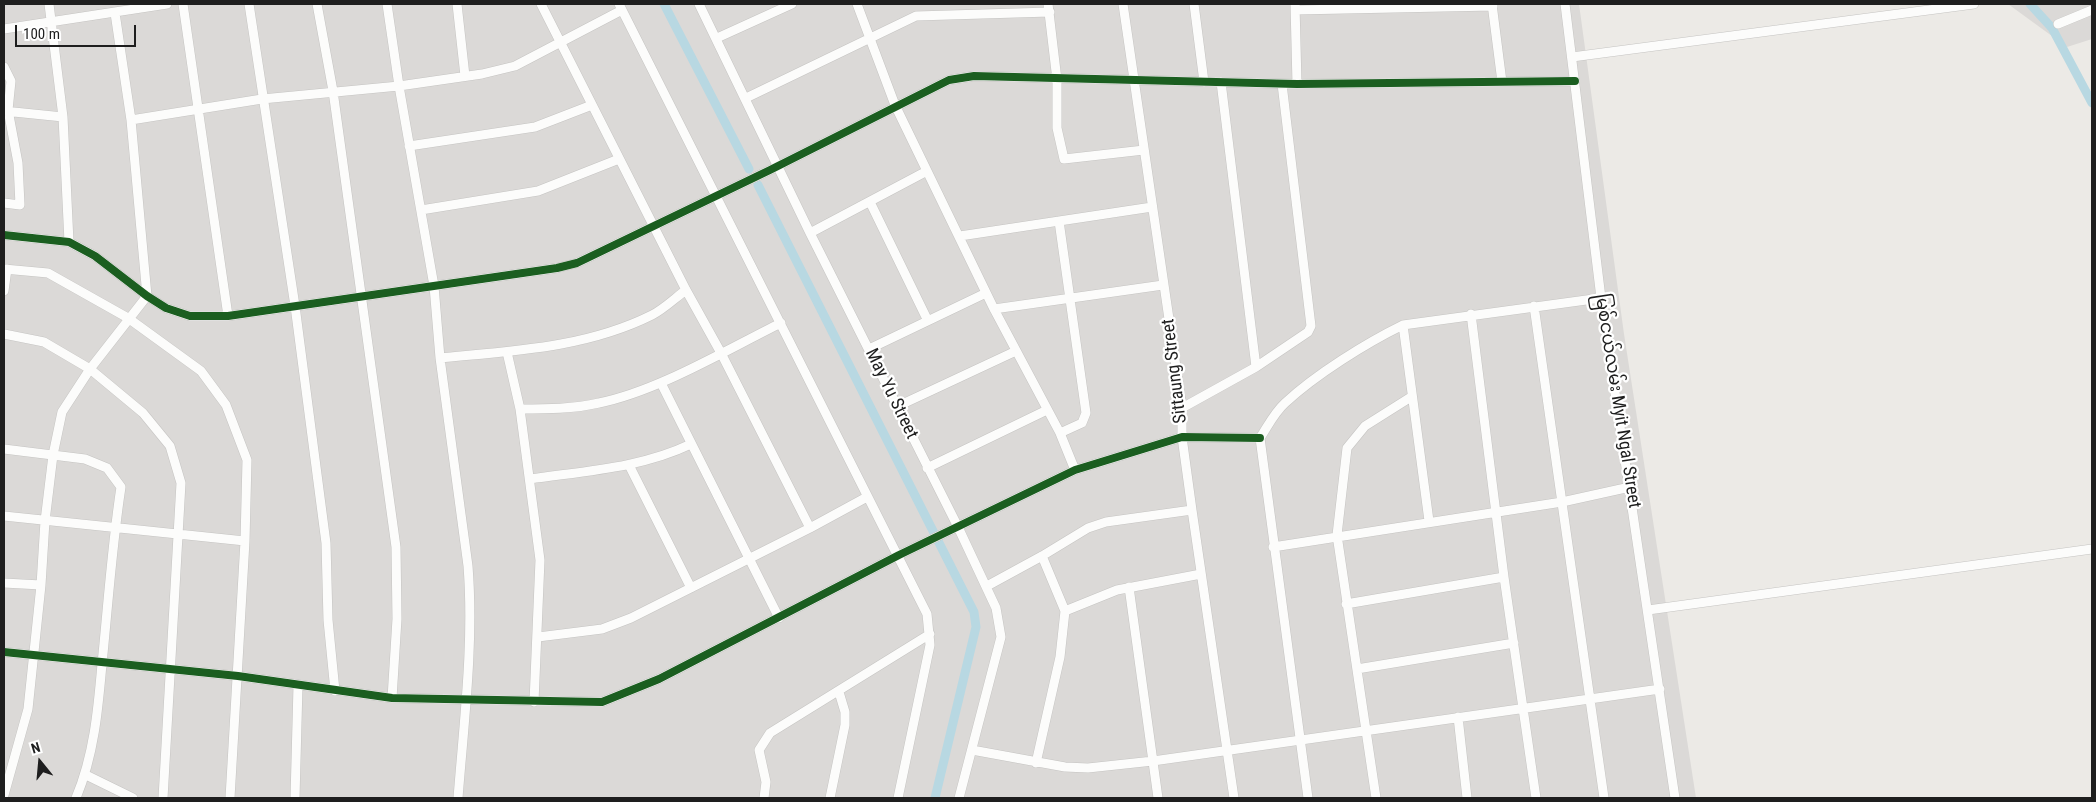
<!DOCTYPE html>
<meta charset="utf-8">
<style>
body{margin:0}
#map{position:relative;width:2096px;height:802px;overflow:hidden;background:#eceae6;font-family:"Roboto Condensed",sans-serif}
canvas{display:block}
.frame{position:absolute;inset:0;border:5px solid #1e1e1e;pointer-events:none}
.north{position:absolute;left:15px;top:737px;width:50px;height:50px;-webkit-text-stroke:4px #fff;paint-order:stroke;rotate:343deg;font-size:14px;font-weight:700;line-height:20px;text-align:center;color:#1e1e1e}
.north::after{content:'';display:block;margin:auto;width:18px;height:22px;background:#1e1e1e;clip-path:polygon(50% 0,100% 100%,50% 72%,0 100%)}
.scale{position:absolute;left:15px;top:25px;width:121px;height:22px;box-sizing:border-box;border:2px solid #1e1e1e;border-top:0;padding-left:6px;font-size:15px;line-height:18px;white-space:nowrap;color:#1e1e1e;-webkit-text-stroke:4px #fff;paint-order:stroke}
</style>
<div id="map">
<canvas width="2096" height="802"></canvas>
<div class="frame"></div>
<div class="north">N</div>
<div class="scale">100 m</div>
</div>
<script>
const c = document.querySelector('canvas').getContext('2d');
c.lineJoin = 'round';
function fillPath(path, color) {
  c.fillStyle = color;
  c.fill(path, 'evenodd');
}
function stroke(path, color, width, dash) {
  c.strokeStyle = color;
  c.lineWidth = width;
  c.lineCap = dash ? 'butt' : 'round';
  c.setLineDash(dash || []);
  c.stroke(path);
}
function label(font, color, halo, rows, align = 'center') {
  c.font = font + ' "Roboto Condensed","Noto Sans Myanmar",sans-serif';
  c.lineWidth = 4.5;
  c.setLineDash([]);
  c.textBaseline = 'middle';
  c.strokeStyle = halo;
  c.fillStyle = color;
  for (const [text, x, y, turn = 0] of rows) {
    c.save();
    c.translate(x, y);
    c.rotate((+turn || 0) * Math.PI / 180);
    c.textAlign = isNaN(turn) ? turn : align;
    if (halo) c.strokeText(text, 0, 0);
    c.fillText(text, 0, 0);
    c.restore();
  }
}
fillPath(new Path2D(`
 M4,4h1575l45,330 72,464h-1692z
 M2008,4h84v35l-25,8z`), '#dbd9d7');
stroke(new Path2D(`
 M664,4l85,165
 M2030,4l22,24 40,75
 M758,185l216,427 2,15 -41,171`), '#b8d8e2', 9);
const street = new Path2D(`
 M49,4l14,113 6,125
 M183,4l45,312
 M249,4l46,302 31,237 2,77 7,71
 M317,4l16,87 63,456 1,72 -5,79
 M387,4l12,82 35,200 6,72 28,208c6,77 -4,155 -10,232
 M457,4l8,72
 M541,4l145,286 35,63 89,175
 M619,4l308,610 3,31 -32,153
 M699,4l111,229 148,294 38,81 5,29 -42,161
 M857,4l38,101 99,204 66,124 15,37
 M1048,4l9,76v48l7,31 80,-9
 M1123,4l59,404v29l10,73 42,288
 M1194,4l10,78
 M1295,4l2,80
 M1492,4l10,78
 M1565,4l36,294 74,500
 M1296,10l197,-4
 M2058,24l34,-14
 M4,29l163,-25
 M717,38l75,-34
 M1572,57l402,-53
 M4,67l7,14 -3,29 10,53 2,42 -16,-2
 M1221,82l35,285
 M746,98l170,-82 134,-4
 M4,111l59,6
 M131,120l131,-21 137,-13 83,-12 33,-8 107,-56
 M409,146l126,-19 57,-22
 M870,202l57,117
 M421,210l117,-19 81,-32
 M1059,221l27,192 -4,10 -22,10
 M810,233l117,-62
 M4,235l65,7 26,14 52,40 19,12 24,8h38l329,-48 20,-5 193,-93 179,-90 25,-4 323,8 278,-3
 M960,236l192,-29
 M4,269l44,4 80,45 73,53 25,34 21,55 -2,81 -15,257
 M4,291l3,-22
 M1534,306l70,492
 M994,309l169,-24
 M1471,314l33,263 32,221
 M1403,325l26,196
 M4,334l40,8 46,27 53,44 27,33 11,37 -18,315
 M869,349l117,-56
 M507,352l13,57 20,151 -6,142
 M440,358c72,-7 146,-10 212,-43 12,-6 23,-17 34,-25
 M661,383l118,235
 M896,407l120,-56
 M1182,408l74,-41 52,-35 3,-6 -29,-242
 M520,409c27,0 53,0 79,-6 59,-12 127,-53 182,-80
 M4,449l81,10 22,9 14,19c-9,58 -13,118 -19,177 -4,46 -8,91 -26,134
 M629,465l62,123
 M927,468l120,-58
 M530,479c55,-8 111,-11 161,-35
 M4,516l241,25
 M1273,547l289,-45 68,-15
 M4,583l37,2
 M987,586l55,-30 46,-28 18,-6 86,-12
 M1129,587l29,211
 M1346,604l158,-27
 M1648,610l444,-61
 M1065,611l52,-21 84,-16
 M538,637l64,-8 29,-11 179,-90 57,-31
 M4,652l234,24 154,22 210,4 57,-23 240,-124 176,-85 107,-33 78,1
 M1357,669l157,-26
 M1458,717l9,81
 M972,750l93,17 23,1 65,-7 507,-72
 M1036,763l24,-106 5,-46 -23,-55
 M86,775l47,23
 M4,795l24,-86 13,-124 4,-64 8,-66 9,-43 28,-43 57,-73 -16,-176 -16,-107
 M295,798l3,-112
 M764,798l2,-16 -7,-32 11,-17 160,-99
 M830,798l15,-73v-13l-6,-20
 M1308,798l-48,-360c8,-12 14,-25 25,-35 30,-28 81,-60 118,-78l198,-27
 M1376,798l-39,-263 10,-87 18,-22 46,-29`);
stroke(street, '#c5c4c2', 10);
stroke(street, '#fcfcfb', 9);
stroke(new Path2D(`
 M4,235l65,7 26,14 52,40 19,12 24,8h38l329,-48 20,-5 193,-93 179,-90 25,-4 323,8 278,-3
 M4,652l234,24 154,22 210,4 57,-23 240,-124 176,-85 107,-33 78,1`), '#1b5e20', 8);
label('18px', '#1e1e1e', '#fff', [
 ["Sittaung Street",1175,371,-97],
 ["May Yu Street",891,394,64],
 ["မြစ်ငယ်လမ်း Myit Ngal Street",1617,401,81]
]);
</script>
